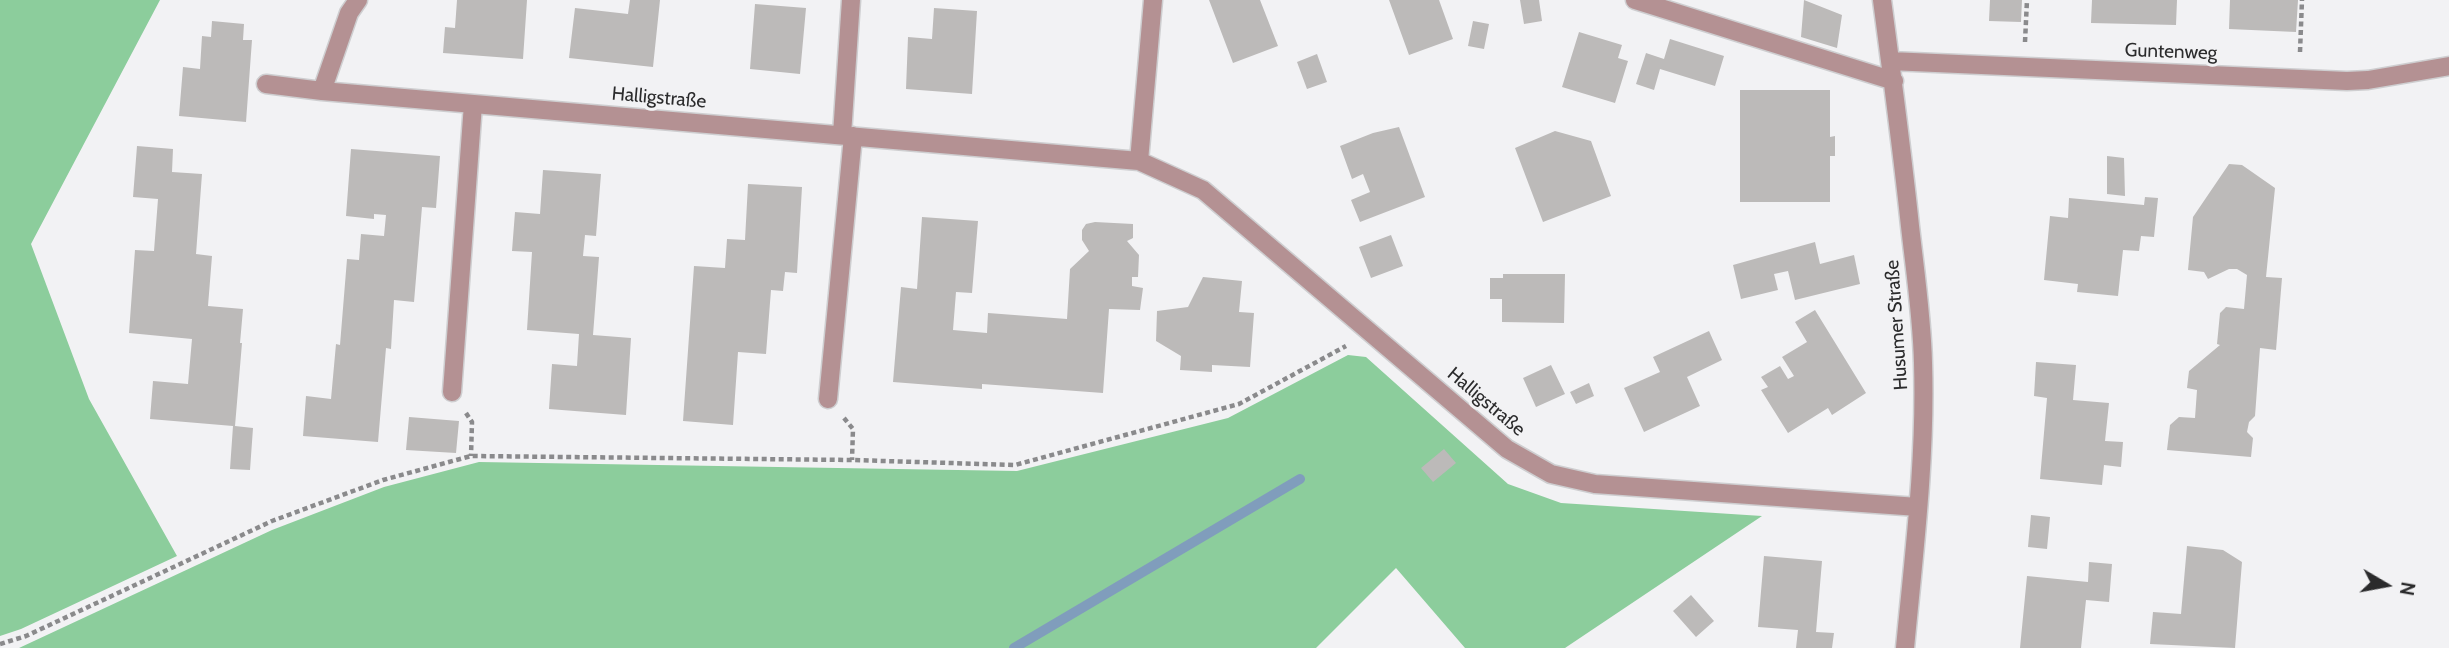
<!DOCTYPE html>
<meta charset="utf-8">
<style>
body{margin:0}
#map{position:relative;width:2449px;height:648px;overflow:hidden;background:#f2f2f4;font-family:Cabin,sans-serif}
canvas{display:block}
.north{position:absolute;left:2351px;top:550px;width:70px;height:70px;-webkit-text-stroke:5px #f2f2f4;paint-order:stroke;rotate:100deg;font-size:19px;font-weight:700;line-height:28px;text-align:center;color:#2b2b2c}
.north::after{content:'';display:block;margin:auto;width:24px;height:32px;background:#2b2b2c;clip-path:polygon(50% 0,100% 100%,50% 72%,0 100%)}
</style>
<div id="map">
<canvas width="2449" height="648"></canvas>
<div class="north">N</div>
</div>
<script>
const c = document.querySelector('canvas').getContext('2d');
c.lineJoin = 'round';
function fillPath(path, color) {
  c.fillStyle = color;
  c.fill(path, 'evenodd');
}
function stroke(path, color, width, dash) {
  c.strokeStyle = color;
  c.lineWidth = width;
  c.lineCap = dash ? 'butt' : 'round';
  c.setLineDash(dash || []);
  c.stroke(path);
}
function label(font, color, halo, rows, align = 'center') {
  c.font = font + ' Cabin,sans-serif';
  c.lineWidth = 6;
  c.setLineDash([]);
  c.textBaseline = 'middle';
  c.strokeStyle = halo;
  c.fillStyle = color;
  for (const [text, x, y, turn = 0] of rows) {
    c.save();
    c.translate(x, y);
    c.rotate((+turn || 0) * Math.PI / 180);
    c.textAlign = isNaN(turn) ? turn : align;
    if (halo) c.strokeText(text, 0, 0);
    c.fillText(text, 0, 0);
    c.restore();
  }
}
fillPath(new Path2D(`
 M0,0h160l-129,244 58,155 88,157 -156,73 -21,7z
 M1348,355l18,2 142,127 53,19 201,13 -197,132h-100l-69,-80 -80,80h-1297l253,-118 112,-43 95,-25 538,9 211,-53z`), '#8ccd9c');
stroke(new Path2D(`
 M1014,648l286,-169`), '#809dbc', 10);
fillPath(new Path2D(`
 M457,0h70l-4,59 -80,-6 2,-26 10,1z
 M630,0h30l-7,67 -84,-9 6,-50 53,6z
 M1209,0h51l18,46 -45,17z
 M1389,0h50l14,39 -44,16z
 M1520,0h19l3,21 -18,3z
 M1804,0l38,15 -5,33 -36,-11z
 M1990,0h32l-1,22 -32,-1z
 M2092,0h85l-1,25 -85,-2z
 M2230,0h68l-2,32 -67,-3z
 M755,4l51,4 -6,66 -50,-5z
 M934,8l43,3 -5,83 -66,-5 2,-52 24,2z
 M212,21l32,3 -1,16h9l-6,82 -67,-6 4,-49 17,2 2,-33 9,1z
 M1473,21l16,3 -5,25 -16,-3z
 M1579,32l43,13 -4,13 10,3 -13,42 -53,-16z
 M1670,39l54,17 -9,30 -55,-17 -6,21 -18,-6 10,-31 18,6z
 M1317,54l10,28 -20,7 -10,-27z
 M1740,90h90v47l5,-1v20h-5v46h-90z
 M1399,127l26,70 -65,25 -9,-22 19,-8 -7,-18 -11,5 -12,-33 33,-13z
 M1555,131l36,10 20,55 -68,26 -28,-74z
 M137,146l36,3 -1,23 30,2 -6,80 16,2 -4,50 35,3 -3,34h2l-7,83 18,2 -3,42 -20,-1 3,-43 -83,-7 3,-38 35,3 4,-45 -63,-6 6,-83 19,1 4,-52 -25,-2z
 M351,149l89,7 -4,52 -14,-1 -8,95 -20,-2 -3,49 -5,-1 -8,94 -75,-6 3,-40 25,3 5,-55 4,1 7,-86 12,1 2,-26 23,2 2,-21 -12,-1v5l-28,-3z
 M2107,156l17,2 1,38 -18,-2z
 M2229,164l13,1 33,23 -9,89 16,1 -6,72 -16,-2 -5,68 -6,6 -2,10 6,6 -2,19 -84,-7 3,-25 9,-8 16,1 2,-28 -10,-2 2,-17 31,-26 -3,-1 3,-31 6,-6 18,2 3,-34 -10,-6h-8l-21,10 -4,-7 -16,-2 5,-53z
 M543,170l58,4 -5,62 -11,-1 -2,21 16,1 -6,78 38,3 -5,77 -77,-6 3,-45 25,2 2,-32 -52,-4 5,-78 -20,-1 3,-39 25,2z
 M748,184l54,3 -5,86 -12,-1 -2,19 -12,-1 -5,64 -28,-2 -5,73 -50,-4 11,-155 31,2 2,-29 18,1z
 M2145,197l13,1 -4,39 -13,-1 -2,15 -16,-1 -5,46 -41,-4 1,-8 -34,-4 6,-64 18,2 1,-20 75,7z
 M922,217l56,4 -6,72 -16,-1 -3,38 34,3 1,-20 79,6 3,-50 19,-18 -7,-11v-10l4,-6 9,-2 38,2v14l-6,3 12,14 -1,22h-6v9l11,2 -3,22 -31,-1 -6,84 -121,-9v5l-89,-7 8,-95 16,2z
 M1391,235l12,31 -32,12 -12,-31z
 M1815,242l5,22 34,-9 6,29 -65,16 -7,-29 -14,3 4,16 -37,9 -8,-34z
 M1503,274h62l-1,49 -62,-1v-23h-12v-21h13z
 M1203,277l39,4 -3,31 15,1 -4,54 -38,-2v7l-32,-2 1,-14 -25,-15 1,-30 31,-4z
 M1815,310l51,83 -34,22 -4,-7 -40,25 -27,-43 7,-3 -7,-10 19,-11 8,13 6,-3 -12,-19 25,-15 -12,-20z
 M1709,331l13,29 -35,17 13,29 -56,26 -20,-44 36,-16 -7,-15z
 M2036,362l40,3 -3,35 36,3 -4,38 18,1 -2,25 -17,-2 -2,20 -62,-6 7,-81 -13,-2z
 M1551,365l14,29 -29,13 -13,-29z
 M1589,383l5,13 -18,8 -6,-12z
 M409,417l50,4 -3,32 -50,-3z
 M1444,449l12,14 -23,19 -12,-14z
 M2031,515l19,2 -3,32 -19,-2z
 M2187,546l36,4 19,12 -7,86 -85,-4 3,-32 28,2z
 M1764,556l58,5 -6,71 18,1 -2,15h-36l2,-18 -40,-3z
 M2089,562l23,2 -3,38 -23,-2 -5,48h-61l7,-72 61,6z
 M1691,595l23,26 -18,16 -23,-26z`), '#bcbab9');
const minor = new Path2D(`
 M1635,0l259,81
 M1882,0c10,75 20,150 28,226 5,45 12,91 13,137 3,95 -9,190 -18,285
 M1890,61l457,20 21,-1 81,-14
 M266,84l56,7 817,70 64,29 304,259 44,25 44,10 323,23
 M322,91l27,-78 9,-13
 M842,135l9,-135
 M1139,161l14,-161
 M452,392l21,-288
 M828,399l25,-263`);
stroke(minor, '#ceced0', 21);
stroke(new Path2D(`
 M2025,42l2,-42
 M2300,52l2,-52
 M466,413l6,9 -1,34
 M844,418l9,11 -1,31
 M0,644l26,-8 246,-115 111,-41 88,-24 381,4 163,5 224,-61 107,-58`), '#8a8a8c', 4.5, [5, 3.5]);
stroke(minor, '#b49193', 18);
label('19px', '#2b2b2c', '#f2f2f4', [
 ["Guntenweg",2171,52,2],
 ["Halligstraße",659,98,5],
 ["Husumer Straße",1897,325,-94],
 ["Halligstraße",1486,402,40]
]);
</script>
